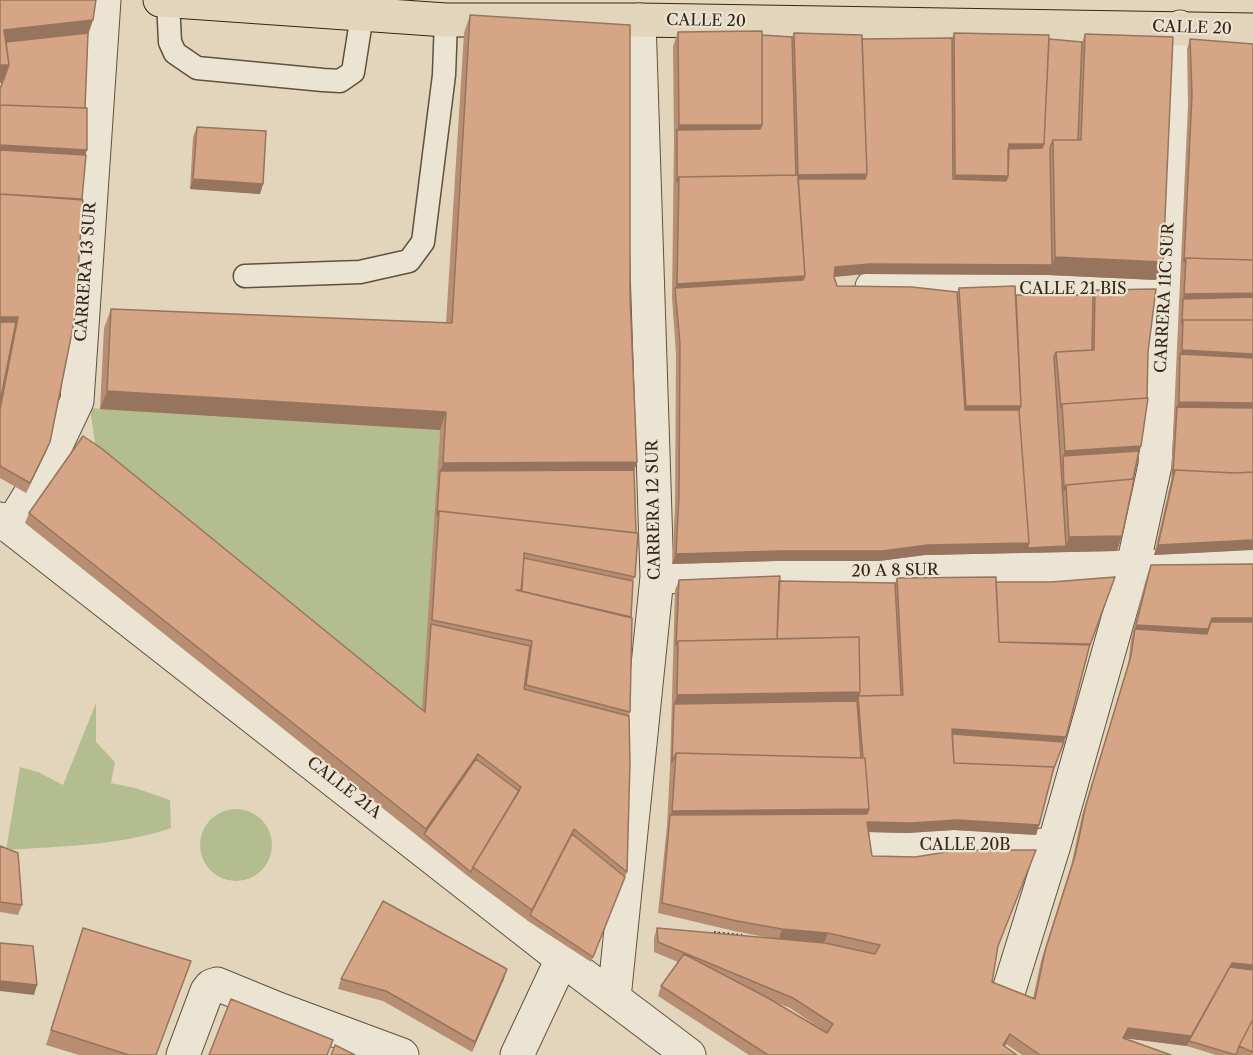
<!DOCTYPE html>
<style>
body{margin:0}
canvas{display:block;background:#e2d5bb}
</style>
<canvas width="1253" height="1055"></canvas>
<script>
const c = document.querySelector('canvas').getContext('2d');
c.lineJoin = 'round';
function fillPath(path, color) {
  c.fillStyle = color;
  c.fill(path, 'evenodd');
}
function stroke(path, color, width, dash) {
  c.strokeStyle = color;
  c.lineWidth = width;
  c.lineCap = dash ? 'butt' : 'round';
  c.setLineDash(dash || []);
  c.stroke(path);
}
function label(font, color, halo, rows, align = 'center') {
  c.font = font + ' "Libre Caslon Text",serif';
  c.lineWidth = 4.5;
  c.setLineDash([]);
  c.textBaseline = 'middle';
  c.strokeStyle = halo;
  c.fillStyle = color;
  for (const [text, x, y, turn = 0] of rows) {
    c.save();
    c.translate(x, y);
    c.rotate((+turn || 0) * Math.PI / 180);
    c.textAlign = isNaN(turn) ? turn : align;
    if (halo) c.strokeText(text, 0, 0);
    c.fillText(text, 0, 0);
    c.restore();
  }
}
fillPath(new Path2D(`
 M90,408l350,22 -18,292 -325,-264z
 M96,703v39l19,20 -4,21 24,5 35,12 1,28c-52,18 -109,18 -165,22l14,-83 18,5 25,13z
 M200 845a36 36 0 1 1 72 0a36 36 0 1 1-72 0Z`), '#b4bd8f');
const lane = new Path2D(`
 M168,1l2,41 5,11 22,15 126,12 17,1 13,-9 9,-57
 M245,276l115,-4 49,-11 14,-19 21,-167 2,-55`);
const street = new Path2D(`
 M872,287l293,3
 M0,519l562,440 127,96
 M10,527l32,-52 35,-74 27,-401
 M657,577l596,-13
 M877,846l177,-1
 M1008,993l46,-148 79,-279 22,-101 25,-438
 M614,998l43,-421 -18,-557
 M183,1055l24,-64 4,-5 6,-2 61,25 124,46
 M517,1055l45,-96`);
const primary = new Path2D(`
 M160,0l286,20h193l614,10`);
stroke(lane, '#60513f', 25);
stroke(street, '#60513f', 35);
stroke(primary, '#342516', 35);
stroke(new Path2D(`
 M714,933l28,3`), '#342516', 4, [1.5, 3]);
stroke(lane, '#ece4d3', 22);
stroke(street, '#ece4d3', 33);
stroke(primary, '#e2d5bb', 33);
fillPath(new Path2D(`
 M470,15l160,283 7,164 -3,8 1,107 -2,4 -2,36 -1,95 -1,4 -2,156 -36,90 -63,-41 -59,-44 -444,-354 4,-10 393,196 18,-279 -340,-21 4,-81 7,-19 335,14 18,-290z
 M678,32l114,5 2,-4 68,6 90,-1 2,-5 95,6 33,3 3,-8 71,246 -108,-5 -182,-1 -32,3 3,9 120,6 2,-4 57,7h77l2,-5 53,62 -7,94 -19,90 -5,15 -192,4 -46,6h-103l-104,3 3,-57 1,-153 -4,-56 2,-158 -1,-94z
 M88,33l-3,75 1,47 -36,287 -4,10 -20,41 -26,-15v-389l2,-6z
 M1190,39l39,512 -75,4 17,-75 17,-375 -1,-56z
 M197,127l66,57 -3,10 -70,-5 3,-52z
 M1253,564v491h-37l-29,-9 -62,-8 46,17h-149l-16,-11 -1,2 12,9h-268l-91,-59 3,-10 17,-24 -24,-10v-14l3,-10 118,11 -41,-8 -76,-18 9,-87 3,-59 5,-177 4,-10 216,3 2,-5 99,4 94,63 -36,124 -15,56 -3,10 -82,-5 -47,3 -38,-1 3,24 126,91 -6,35 41,16 8,-37 30,-95 11,-51 46,-149 3,-27 15,-60 5,-14zM773,1001l17,7 37,25z
 M0,846l22,59 -4,10 -18,-3z
 M83,928l73,127h-77l-33,-10z
 M507,969l-35,83 -89,-51 -45,-12 3,-10z`), '#b88e73');
fillPath(new Path2D(`
 M93,20l-6,18 -87,10 4,-18z
 M0,65h9l-7,18h-2z
 M679,125h83l-6,15 -79,-10z
 M1009,144h35l-6,14 -31,1z
 M0,145l87,5 -3,10 -84,-4z
 M867,174l-5,15h-65l1,-14z
 M955,175l53,1 -6,14 -52,-1z
 M193,179l70,5 -3,10 -70,-5z
 M1055,257l108,5 -7,18 -108,-5 -182,-1 -35,3 4,-10 35,-3 182,1z
 M805,276l-5,14 -125,-2 2,-4z
 M1253,293v14l-70,-8 1,-5z
 M0,317h18l-4,10h-14z
 M1182,350l71,4v14l-73,-14z
 M107,391l339,21 -6,18 -340,-21z
 M1179,402l74,1v10l-76,-6z
 M966,406h55l-6,14h-54z
 M50,442l-4,10 -20,41 4,-10z
 M1141,446l-5,15 -73,-5 2,-5z
 M637,462l-6,18 -191,-9 3,-8z
 M1122,536l-5,15 -192,4 -46,6h-103l-104,3 4,-10 252,-9 101,-2 37,3 3,-9z
 M1253,540v10l-99,5 4,-10z
 M1212,618h41v14l-50,12 -68,-15 1,-4z
 M860,692l-5,14 -181,-2 3,-9z
 M952,729l114,8 -4,10 -112,-8z
 M478,754l-4,10 -50,70 2,-5z
 M869,809l-6,15 -193,-9 2,-4z
 M957,820l82,5 -3,10 -82,-5 -47,3 -43,-1 3,-10z
 M782,929l46,4 -4,10 -45,-4z
 M1232,963l21,2v11l-64,65 -2,5 -64,-8 5,-10z
 M507,969l-3,10 -32,73 3,-10z
 M0,981l37,4 -3,10 -34,-4z
 M1010,1034l-4,10 -7,11 4,-10z`), '#96745e');
const building = new Path2D(`
 M0,0h96l-3,20 -89,10 5,35h-9z
 M470,15l160,10v273l7,164 -194,1 3,-51 -339,-21 4,-82 341,14z
 M762,31v94h-83l-1,-93z
 M88,33l-3,75 -85,-3v-16l9,-24 -3,-23z
 M794,33l68,2 5,139 -69,1 7,101 -128,8 2,-107 119,-2z
 M954,33l95,2 -5,109h-35l-1,32 -53,-1z
 M1085,34l88,3 -10,225 -108,-5 -2,-117h28z
 M762,35l30,2 4,138 -117,2 -2,5v-52l83,-1 2,-4z
 M952,38l1,141 53,2 2,-5v-27l34,-1 2,-4 5,-105 33,3 -4,98h-25l-3,8 2,117 -182,-1 -35,3 -1,10 3,9 75,1 45,5 8,118h54l10,133 -101,2 -46,6h-103l-103,3 3,-57 1,-153 -5,-56 128,-8 2,-4 -7,-97h67l2,-5 -5,-135z
 M1190,39l63,5v216l-67,-2 -2,4 8,-167z
 M0,105l87,3v42l-87,-5z
 M197,127l69,4 -3,53 -70,-5z
 M0,150l86,5 -4,44 -82,-5z
 M0,194l83,6 -8,117 -25,125 -20,41 -30,-17v-57l18,-92h-18z
 M1186,258l67,2v33l-69,1z
 M1015,286l6,120h-55l-7,-118z
 M1156,289l-8,63 -1,46 -85,6 -1,4 -5,-56 38,-2 1,-60z
 M1016,295h77l-1,55 -36,2 -2,5 12,189 -39,2 2,-5 -10,-133 2,-4z
 M1253,297v23h-70l-1,4 1,-25z
 M1183,320h70v34l-71,-4z
 M0,322h16l-16,80z
 M1180,354l73,4v45l-74,-1z
 M1148,398l-7,48 -76,5 -3,-47z
 M1177,407l76,1v64l-18,1 -60,-3 -2,4z
 M83,436l18,12 324,264 6,-88 99,22 -6,43 105,27 1,46 -3,110 -53,-43 -42,81 -59,-43 48,-80 -43,-33 -52,75 -397,-316z
 M1139,451l-6,28 -67,6 -2,5 -1,-34z
 M634,470l2,63 -197,-22 -2,4 3,-44z
 M1175,470l60,3 18,-1v68l-95,5z
 M1134,479l-12,57 -53,1 -3,-52z
 M439,511l199,22 -3,44 -111,-24 -2,37h-6l116,28 -2,94 -104,-27 6,-44 -100,-21z
 M524,558l109,23 -2,36 -110,-26z
 M1253,564v54h-41l-4,11 -72,-4 15,-60z
 M780,576l-3,63 -99,2 -2,4 3,-65z
 M996,577l3,65 91,2 -24,93 -114,-8 2,34 100,4 -15,58 -82,-5 -46,3 -44,-1 5,34 43,1 44,-7h77l-38,96 -6,36 43,17 10,-48 30,-95 11,-51 45,-149 4,-27 72,5 4,-12h42v343l-21,-2 -41,73 -63,-8 -5,10 48,17h-131l-30,-21 -7,11 14,10h-249l-107,-69 23,-32 84,44 59,35 6,-9 -40,-26 -135,-56 -1,-14 168,15 50,11 5,-9 -52,-12 -46,-4 -45,-8 -75,-18 8,-88 197,-1 2,-5 -4,-51h-2l-5,-62 45,-1 -6,-117z
 M1115,577l-25,68 -91,-3 -3,-60h55z
 M779,581l116,2 6,112 -43,1 2,-4 -1,-55 -82,2z
 M859,637l1,55 -183,3 1,-54z
 M857,701l4,57 -185,-5 -4,9 2,-58z
 M952,734l112,8 -10,26v-1l-100,-4z
 M676,753l189,5 4,51 -197,2z
 M476,759l43,32 -46,76 -2,5 -47,-38z
 M572,834l53,43 -32,80 -63,-42z
 M0,846l18,7 4,52 -22,-3z
 M383,901l124,68 -32,73 -89,-51 -45,-12z
 M83,928l108,33 -35,94h-27l-78,-25z
 M0,943l33,3 4,39 -37,-4z
 M1230,967l23,3v49l-14,27 -3,9 -47,-14z
 M231,999l102,41 -6,15h-118z
 M1253,1019v33l-14,-6z
 M335,1045l20,10h-24z`);
fillPath(building, '#d6a586');
stroke(building, '#96745e', 1.5);
label('16px', '#342516', '#ece4d3', [
 ["CALLE 20",706,21,1],
 ["CALLE 20",1192,28,2],
 ["CARRERA 13 SUR",86,272,-86],
 ["CALLE 21 BIS",1073,289],
 ["CARRERA 11C SUR",1165,298,-87],
 ["CARRERA 12 SUR",654,510,-91],
 ["20 A 8 SUR",895,571,-1],
 ["CALLE 21A",344,788,38],
 ["CALLE 20B",965,845]
]);
</script>
